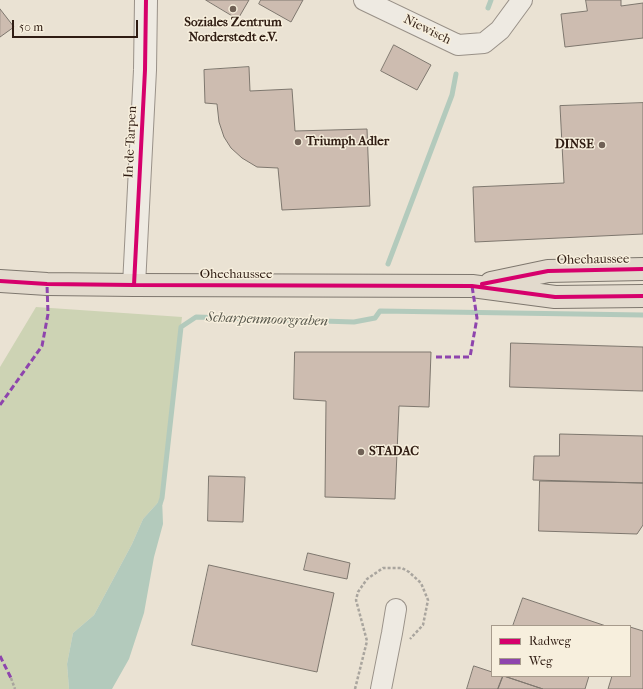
<!DOCTYPE html>
<style>
body{margin:0}
#map{position:relative;width:643px;height:689px;overflow:hidden;background:#eae2d3;font-family:"IM FELL French Canon",serif}
canvas{display:block}
.legend{position:absolute;left:491px;top:625px;width:140px;height:52px;box-sizing:border-box;background:#f7efdd;border:1px solid #a79b8c;margin:0;padding:5px 7px;list-style:none;font-size:12px;color:#2f1c12}
.legend li{display:flex;align-items:center;gap:8px;height:20px}
.legend b{width:20px;border:1px solid #a79b8c}
.scale{position:absolute;left:12px;top:20px;width:126px;height:18px;box-sizing:border-box;border:2px solid #2f1c12;border-top:0;padding-left:5px;font-size:12px;line-height:14px;white-space:nowrap;color:#2f1c12;-webkit-text-stroke:3px #f7efdd;paint-order:stroke}
</style>
<div id="map">
<canvas width="643" height="689"></canvas>
<ul class="legend">
<li><b style="height:5px;background:#d6006c"></b>Radweg</li>
<li><b style="height:5px;background:#8e44ad"></b>Weg</li>
</ul>
<div class="scale">50 m</div>
</div>
<script>
const c = document.querySelector('canvas').getContext('2d');
c.lineJoin = 'round';
function fillPath(path, color) {
  c.fillStyle = color;
  c.fill(path, 'evenodd');
}
function stroke(path, color, width, dash) {
  c.strokeStyle = color;
  c.lineWidth = width;
  c.lineCap = dash ? 'butt' : 'round';
  c.setLineDash(dash || []);
  c.stroke(path);
}
function label(font, color, halo, rows, align = 'center') {
  c.font = font + ' "IM FELL French Canon",serif';
  c.lineWidth = 3;
  c.setLineDash([]);
  c.textBaseline = 'middle';
  c.strokeStyle = halo;
  c.fillStyle = color;
  for (const [text, x, y, turn = 0] of rows) {
    c.save();
    c.translate(x, y);
    c.rotate((+turn || 0) * Math.PI / 180);
    c.textAlign = isNaN(turn) ? turn : align;
    if (halo) c.strokeText(text, 0, 0);
    c.fillText(text, 0, 0);
    c.restore();
  }
}
fillPath(new Path2D(`
 M36,307l146,10 -20,181 -19,21 -11,25 -38,71 -21,18 -6,31 2,25h-69v-322z`), '#cdd3b4');
fillPath(new Path2D(`
 M162,498l1,26 -9,33 -10,56 -15,46 -17,30h-43l-2,-25 6,-31 21,-18 38,-71 11,-25z`), '#b3cabc');
stroke(new Path2D(`
 M488,8l3,-8
 M388,264l64,-169 4,-21
 M160,504l2,-6 19,-171 15,-10 158,5 21,-4 5,-7 263,4`), '#b3cabc', 5);
const building = new Path2D(`
 M206,0h43l-11,19z
 M261,0h42l-12,22 -32,-18z
 M586,0h35v6l22,-3v35l-78,9 -4,-33 26,-3z
 M0,9l14,18 -14,10z
 M394,45l37,20 -14,25 -36,-19z
 M249,67l1,24 42,-2 3,42 72,-2 3,77 -88,4 -4,-42 -21,-1 -15,-9 -11,-10 -7,-11 -5,-15 -2,-18 -12,-1 -1,-33z
 M643,103v131l-168,8 -2,-55 91,-4 -4,-77z
 M511,343l132,4v44l-133,-4z
 M295,352h136l-2,55 -30,-1 -4,93 -70,-2 1,-96 -32,-2z
 M560,434l83,2v47l-110,-3 1,-24h25z
 M209,476l36,1 -2,45 -35,-1z
 M540,481l103,2v42l-6,9 -98,-3z
 M308,553l42,10 -3,16 -43,-9z
 M209,565l125,28 -17,79 -125,-27z
 M523,598l83,28h-93z
 M630,627l13,4v58h-35l4,-13h18z
 M474,666l18,6v4h11l-5,13h-31z
 M503,676h1l39,13h-45z
 M504,676h85l-4,13h-42z`);
fillPath(building, '#cdbcb0');
stroke(building, '#7e776e', 1);
const minor = new Path2D(`
 M364,0l94,45 26,-2 16,-13 22,-30
 M381,689l11,-56 4,-24`);
const tertiary = new Path2D(`
 M134,285l11,-215 1,-70`);
const primary = new Path2D(`
 M0,281l47,3 87,1 338,1 83,11 88,-1
 M491,283l57,-12 95,-2`);
stroke(minor, '#999188', 22);
stroke(tertiary, '#999188', 24);
stroke(primary, '#7e776e', 24);
stroke(new Path2D(`
 M11,678l4,11
 M355,689l12,-48 -11,-41 2,-8 9,-13 16,-11h19l7,4 12,11 7,17 -5,25 -13,14`), '#a9a59e', 2.5, [3, 2]);
stroke(minor, '#eeeae2', 20);
stroke(tertiary, '#eeeae2', 22);
stroke(primary, '#e2dacd', 22);
stroke(new Path2D(`
 M436,357h34l7,-39 -5,-32
 M0,405l42,-59 6,-32 -1,-30
 M0,656l11,22`), '#8e44ad', 3, [6, 3]);
stroke(new Path2D(`
 M0,281l47,3 87,1 338,1 83,11 88,-1
 M482,284l66,-13 95,-2
 M134,285l11,-215 1,-70`), '#d6006c', 4);
for (const [x, y, r, color] of [
 [233,9,4,"#706156"],
 [298,142,4,"#706156"],
 [602,145,4,"#706156"],
 [361,452,4,"#706156"]
]) {
  const dot = new Path2D();
  dot.arc(x, y, r, 0, 2 * Math.PI);
  c.fillStyle = color;
  c.fill(dot);
  stroke(dot, '#f7efdd', 1.5);
}
label('bold 13px', '#2f1c12', '#f7efdd', [
 ["Soziales Zentrum",233,23,"center"],
 ["Norderstedt e.V.",233,38,"center"],
 ["Triumph Adler",306,142],
 ["DINSE",594,145,"right"],
 ["STADAC",369,452]
], 'left');
label('13px', '#2f1c12', '#f7efdd', [
 ["Niewisch",427,30,26],
 ["In de Tarpen",131,142,-87],
 ["Ohechaussee",593,260,-1],
 ["Ohechaussee",236,275]
]);
label('italic 14px', '#55554a', '#f7efdd', [
 ["Scharpenmoorgraben",267,320,2]
]);
</script>
